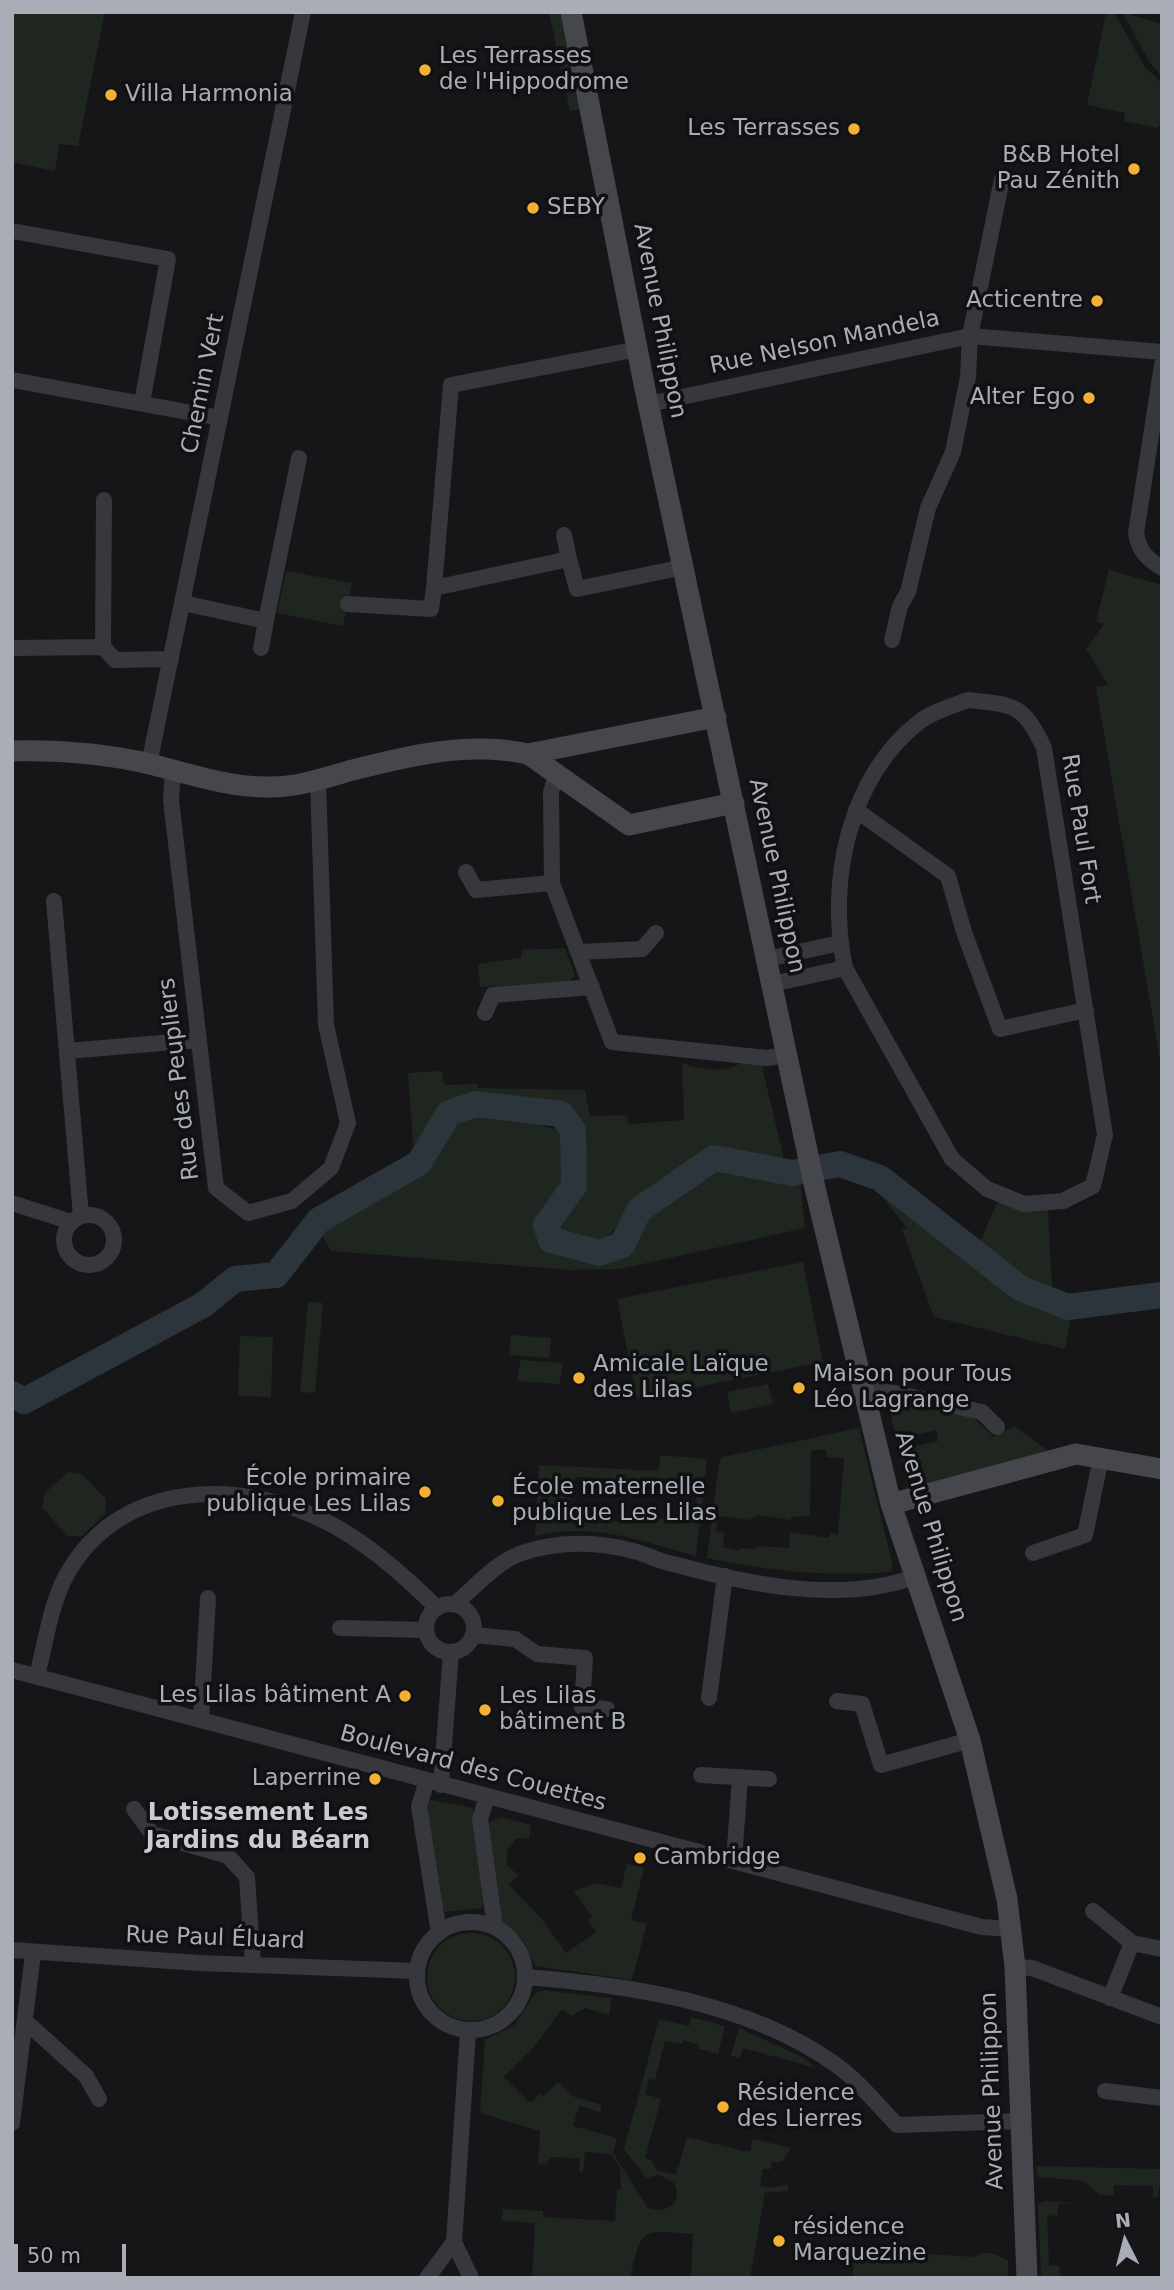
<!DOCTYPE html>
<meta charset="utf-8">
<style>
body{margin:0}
#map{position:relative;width:1174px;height:2290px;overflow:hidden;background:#161618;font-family:"DejaVu Sans",sans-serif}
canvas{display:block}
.frame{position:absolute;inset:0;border:14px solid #a8adb8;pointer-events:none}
.north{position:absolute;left:1090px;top:2206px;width:70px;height:70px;-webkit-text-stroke:5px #111113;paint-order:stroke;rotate:354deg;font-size:19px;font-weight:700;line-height:28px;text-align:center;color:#a8adb8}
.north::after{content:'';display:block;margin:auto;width:24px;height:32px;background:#a8adb8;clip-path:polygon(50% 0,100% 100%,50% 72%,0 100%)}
.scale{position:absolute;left:14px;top:2244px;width:112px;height:32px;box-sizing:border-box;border:4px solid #a8adb8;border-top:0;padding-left:9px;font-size:21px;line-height:24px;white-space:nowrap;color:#a8adb8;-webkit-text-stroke:5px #111113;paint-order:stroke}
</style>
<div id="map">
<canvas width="1174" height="2290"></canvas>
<div class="frame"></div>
<div class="north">N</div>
<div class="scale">50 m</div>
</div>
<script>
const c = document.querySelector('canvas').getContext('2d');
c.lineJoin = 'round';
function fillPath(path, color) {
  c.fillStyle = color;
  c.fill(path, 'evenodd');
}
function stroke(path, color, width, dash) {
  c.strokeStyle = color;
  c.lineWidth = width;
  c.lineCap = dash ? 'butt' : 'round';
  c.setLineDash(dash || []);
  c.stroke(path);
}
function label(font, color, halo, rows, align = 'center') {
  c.font = font + ' "DejaVu Sans",sans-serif';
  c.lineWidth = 7;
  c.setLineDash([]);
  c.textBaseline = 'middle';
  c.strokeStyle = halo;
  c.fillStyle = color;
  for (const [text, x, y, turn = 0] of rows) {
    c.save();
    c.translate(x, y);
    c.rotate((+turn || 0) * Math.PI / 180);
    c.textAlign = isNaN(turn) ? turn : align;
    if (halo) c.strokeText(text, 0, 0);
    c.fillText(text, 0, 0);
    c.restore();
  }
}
fillPath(new Path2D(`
 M12,12h93l-27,134 -19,-2 -4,27 -43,-9z
 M549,12h11l22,97 -12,2z
 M1106,13l9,1 30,53 17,17v31l-4,13 -34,-7 1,-8 -38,-8z
 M1123,13l39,11v52l-12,-13z
 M1109,570l53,15v487l-66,-385 12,-2 -22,-36 18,-25 -8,-2z
 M286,571l66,12 -9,43 -66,-13z
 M565,948l10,27 -6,7 -89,5 -2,-23 43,-6 1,-8z
 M742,1062h19l24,102 -55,-13 -23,1 -27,16 -43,31 -34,45h-16l-30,-10 -2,-7c8,-11 20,-25 24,-37 7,-22 6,-68 -11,-83l-96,-10 -33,13 -11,27 -14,20 -6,-84 34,-2 2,14 33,-1 1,4 107,2 5,26 37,-1 2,9 55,-4 -2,-57c19,7 44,11 60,-1z
 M481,1113l59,4 4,10 19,3 2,46 -26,45 2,23c20,15 52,26 75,12 11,-6 19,-23 27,-33 15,-17 50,-51 72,-57 28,-7 57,18 85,14l5,48 -185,41 -49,1 -240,-19 -12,-21c32,-19 76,-38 103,-61 29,-25 11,-49 59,-56z
 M878,1192l117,84 28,24 42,13 5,10 -5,26 -131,-32 -32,-87 5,-2z
 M998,1200l50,10 4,77 6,6 -26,-8 -53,-40z
 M803,1262l20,100 -186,37 -20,-100z
 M308,1302l15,1 -8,90 -15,-1z
 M511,1335l40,3 -2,20 -40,-3z
 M240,1336l33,1 -2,60 -33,-1z
 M520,1360l42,3 -2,21 -42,-3z
 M768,1384l5,20 -42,9 -4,-21z
 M887,1395l82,19 25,23 20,-11 36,26 -142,39 -9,-41 39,-9 -2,-11 -40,9z
 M859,1428l34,138 -2,6c-63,5 -123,-1 -184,-14l12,-96 4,-5zM811,1450h15v7l18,2 -6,75 -8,-1 -1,5 -39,-6 -1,16 -32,-2 -1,3 -16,-1 -1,3 -16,-4 1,-15 -8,-1 2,-15 32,4 8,-5 33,5v-3l19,-1z
 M660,1455l46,4v15l-8,7 -40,-3 -16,4 -67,-5 -1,7h-4l1,35 75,4 1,-16h7v10l26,5 1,-3h7l1,-15h7l1,-14 6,5 -7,61c-59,-15 -98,-34 -161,-20l4,-71 120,6z
 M68,1472l14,2 24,25 -1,15 -23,22h-14l-26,-28 3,-15z
 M431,1800l42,8 13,92 -5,8 -37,4 -19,-104z
 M501,1817l30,8 -2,13 -13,1 -9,10v16l11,10 -9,10 33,34 24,34 30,-21 -8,-12 4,-3 -18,-26 23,-8 24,5 6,-24 17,4 -13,52 16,4 -15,56 -97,-14 -12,-26 -21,-17 -15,-99z
 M427 1977a44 44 0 1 1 88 0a44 44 0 1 1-88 0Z
 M543,1990l69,8 -3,17 -24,-7 -14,8 -9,-7 -28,38 -30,30 26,26 10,-9 3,2 15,-14 14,14 30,9 -2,7 -21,-6 -6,20 44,12 -4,15 35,55c19,6 36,-5 26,-25l-15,-8 -13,3 -22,-29 35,-130 30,7 2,-9 34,9 -7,28 -19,-5v-4l-16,-5 -1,4 -17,-3 -10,39 -6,-1 -4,15 16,5 -16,59 6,2 6,10 19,5 11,-38 57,14h6l3,-12 38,9 -9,14h-11v7h-8l-3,17 10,2 17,-4 2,7 -24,2 -15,85h-59l2,-44c-53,-4 -51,-7 -63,44h-98l3,-55 -33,-2 1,-12 40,2v6l72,4 2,-31h4l-1,-23 -9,-13 -26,-2 -2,21 -4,-1 1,-13 -28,-2 -7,7 -7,-1 2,-32 -60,-18 5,-73 29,-15 21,-31z
 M739,2028l65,30 12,10 -73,-20 -3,10 -9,-2z
 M1036,2166l126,3v17l-3,1 -1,10h-5v-11l-39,-1v11l-14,-1 -16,-14 -46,-4z
 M1044,2201l34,2 -20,1v11l-11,1 2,49 10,1 1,11 -19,1 -3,-73z
 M853,2249l120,8c13,-8 22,-4 35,4v17h-155z`), '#1e261f');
stroke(new Path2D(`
 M12,1394l12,7 179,-96 32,-26 41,-4 43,-55 100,-57 30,-50 27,-9 85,10 12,16 1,56 -28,39 5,15 48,13 23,-8 17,-35 75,-52 78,15 48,-9 40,14 140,110 48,19 94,-12`), '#2c353c', 26);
stroke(new Path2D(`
 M12,231l156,28 -26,144
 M1162,365l-26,168c3,18 11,26 26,35
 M12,380l208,38
 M649,404l321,-68 192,16
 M564,535l5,24
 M434,588l17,-203 187,-36
 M183,603l83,18 33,-163
 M348,604l83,5 3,-21 135,-29 8,30 107,-22
 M892,640l8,-34 8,-14 20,-84 25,-56 15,-75 2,-41 32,-157
 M103,647l1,-147
 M12,648l91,-1 12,13 56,-1
 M261,648l5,-27
 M968,700c47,5 55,4 76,48l61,387 -12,51 -30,15 -39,3 -37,-15 -35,-30 -107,-191c-18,-85 3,-190 74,-246 13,-10 33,-16 49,-22z
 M149,764l154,-752
 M173,771l-2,29 45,388 32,25 44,-12 39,-33 17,-45 -22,-98 -8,-245
 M556,776l-5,16 1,91 60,159 155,16 20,-3
 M856,810l92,66 16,56 36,97 86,-19
 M466,872l10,18 76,-7
 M54,901l27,315
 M580,952l62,-3 14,-16
 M767,959l73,-16
 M772,984l73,-16
 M485,1013l8,-18 99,-8
 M67,1051l131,-11
 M12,1203l59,19
 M64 1240a25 25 0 1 1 50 0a25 25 0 1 1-50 0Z
 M865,1391l16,-1 101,22 15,15
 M1033,1553l52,-18 16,-77
 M455,1604c21,-18 41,-42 67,-51 34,-12 76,-12 111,-2 13,3 26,10 40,13 74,20 167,40 241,13
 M426 1628a24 24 0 1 1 48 0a24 24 0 1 1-48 0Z
 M340,1628l86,2
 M473,1635l42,4 22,15 48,4 -3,49 25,2
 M12,1670l970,257 29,2
 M37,1676c9,-35 14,-77 33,-107 55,-90 172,-90 257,-47 41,21 78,54 110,86
 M709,1698l16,-122
 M837,1701l25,3 19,61 89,-25
 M201,1719l7,-121
 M701,1775l68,4
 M427,1781l-8,25 20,127
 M441,1785l10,-133
 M487,1797l-7,22 15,108
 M134,1809l18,25 76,22 19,21 6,86
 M734,1861l6,-84
 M1093,1911l39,32 30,6
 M417 1976a54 54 0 1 1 108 0a54 54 0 1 1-108 0Z
 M12,1950l187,13 218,8
 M1015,1967l17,1 130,49
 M526,1977c102,8 220,25 306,85 24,16 45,42 65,63l124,-4
 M1110,1998l22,-55
 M25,2021l61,55 13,23
 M1105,2091l57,7
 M12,2123l21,-169
 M454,2242l14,-211
 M427,2278l27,-36 17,36`), '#37383d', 16);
stroke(new Path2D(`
 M571,12l74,377 170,799 76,316 79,236 37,159 8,68 12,311
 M12,751c46,-1 94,3 138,13 39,10 81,24 121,23 26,0 54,-9 78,-16 58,-15 119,-30 179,-17l188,-37
 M528,754l101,71 105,-22
 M891,1504l185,-50 86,15`), '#45474d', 21);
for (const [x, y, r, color] of [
 [425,70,7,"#f2b134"],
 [111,95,7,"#f2b134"],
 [854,129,7,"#f2b134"],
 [1134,169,7,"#f2b134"],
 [533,208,7,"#f2b134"],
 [1097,301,7,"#f2b134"],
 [1089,398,7,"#f2b134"],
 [579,1378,7,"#f2b134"],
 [799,1388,7,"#f2b134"],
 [425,1492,7,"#f2b134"],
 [498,1501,7,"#f2b134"],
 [405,1696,7,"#f2b134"],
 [485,1710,7,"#f2b134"],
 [375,1779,7,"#f2b134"],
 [640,1858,7,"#f2b134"],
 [723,2107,7,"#f2b134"],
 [779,2241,7,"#f2b134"]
]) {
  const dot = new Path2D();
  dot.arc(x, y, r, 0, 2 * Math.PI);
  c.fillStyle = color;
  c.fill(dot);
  stroke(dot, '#111113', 2.5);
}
label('23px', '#a8adb8', '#111113', [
 ["Les Terrasses",439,57],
 ["de l'Hippodrome",439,83],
 ["Villa Harmonia",125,95],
 ["Les Terrasses",840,129,"right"],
 ["B&B Hotel",1120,156,"right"],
 ["Pau Zénith",1120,182,"right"],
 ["SEBY",547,208],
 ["Acticentre",1083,301,"right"],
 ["Alter Ego",1075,398,"right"],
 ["Amicale Laïque",593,1365],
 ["des Lilas",593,1391],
 ["Maison pour Tous",813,1375],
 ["Léo Lagrange",813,1401],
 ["École primaire",411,1479,"right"],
 ["publique Les Lilas",411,1505,"right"],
 ["École maternelle",512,1488],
 ["publique Les Lilas",512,1514],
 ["Les Lilas bâtiment A",391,1696,"right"],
 ["Les Lilas",499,1697],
 ["bâtiment B",499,1723],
 ["Laperrine",361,1779,"right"],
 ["Cambridge",654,1858],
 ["Résidence",737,2094],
 ["des Lierres",737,2120],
 ["résidence",793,2228],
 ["Marquezine",793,2254]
], 'left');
label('23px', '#a8adb8', '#111113', [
 ["Avenue Philippon",659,321,79],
 ["Rue Nelson Mandela",825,343,-12],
 ["Chemin Vert",204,384,-79],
 ["Rue Paul Fort",1080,829,81],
 ["Avenue Philippon",776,876,78],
 ["Rue des Peupliers",180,1079,-97],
 ["Avenue Philippon",930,1527,73],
 ["Boulevard des Couettes",473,1769,15],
 ["Rue Paul Éluard",215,1939,2],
 ["Avenue Philippon",993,2091,-92]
]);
label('bold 24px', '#c9ccd4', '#111113', [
 ["Lotissement Les",258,1814],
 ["Jardins du Béarn",258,1842]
]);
</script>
